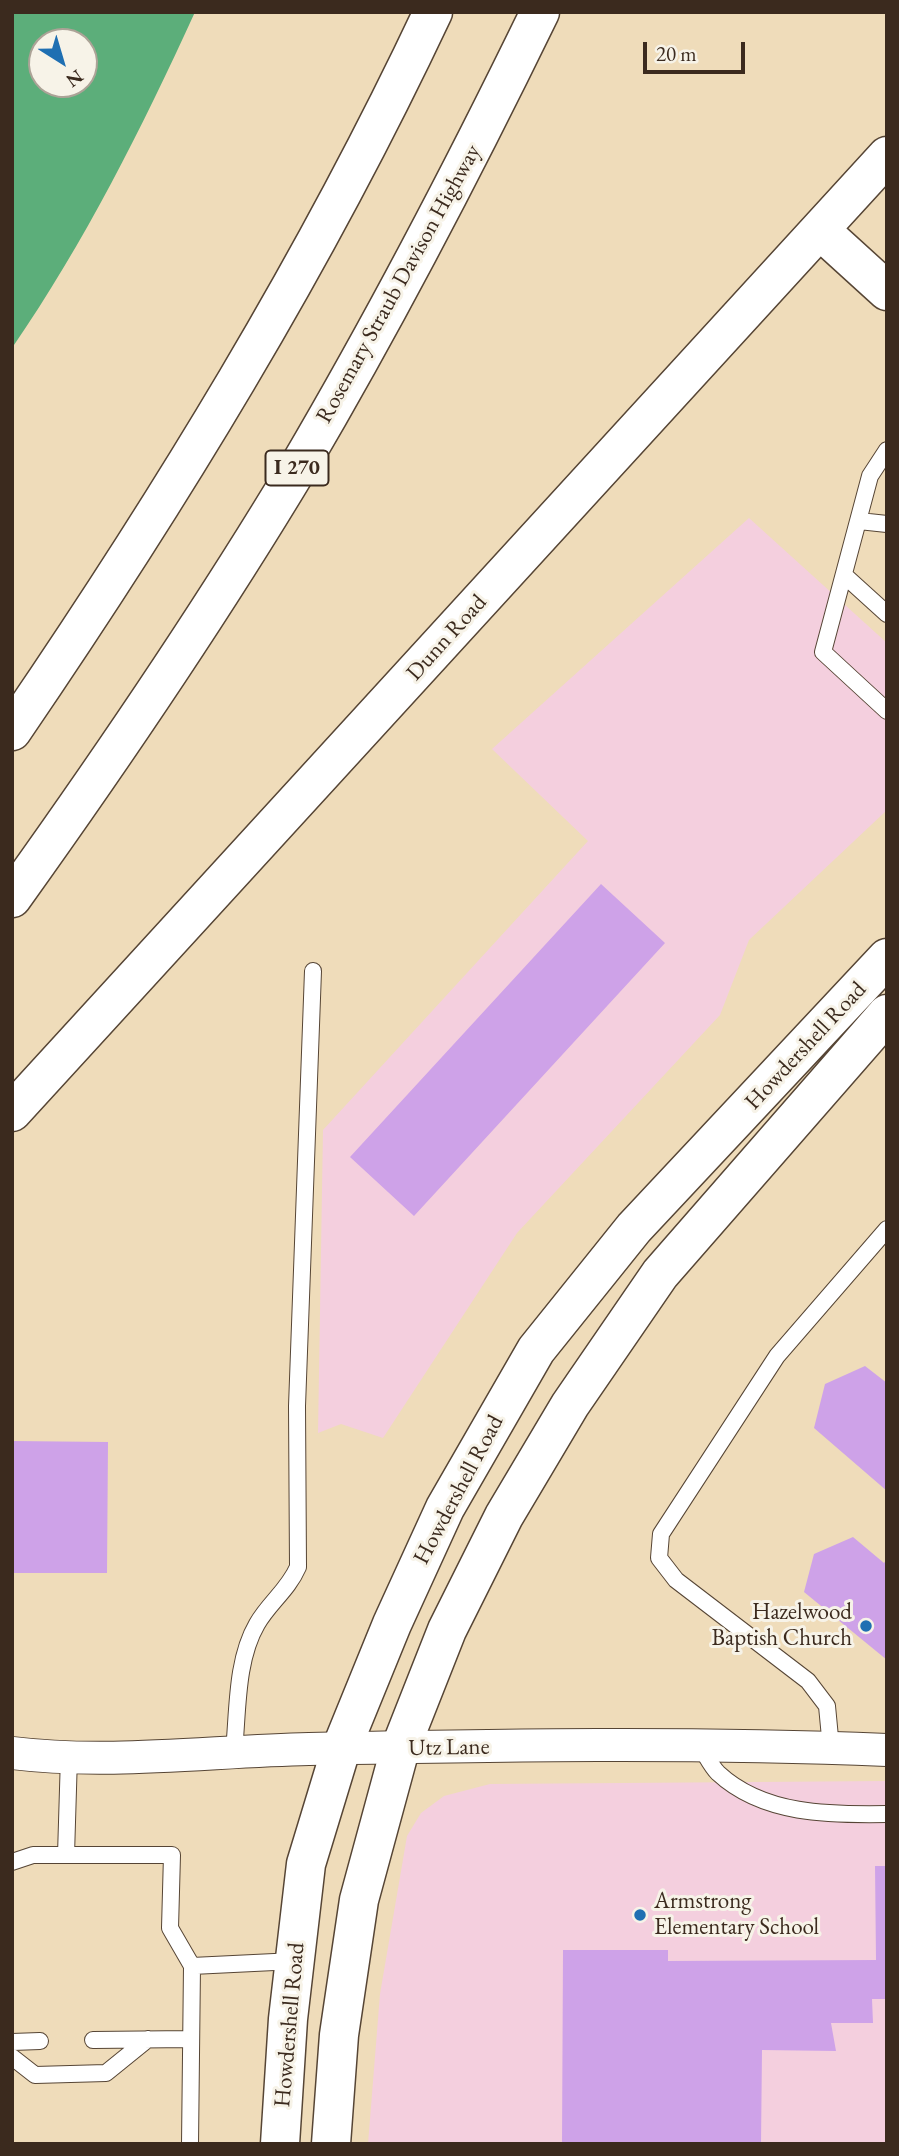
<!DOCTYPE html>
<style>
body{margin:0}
#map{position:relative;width:899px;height:2156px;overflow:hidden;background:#efdcba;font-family:"EB Garamond",serif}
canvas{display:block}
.frame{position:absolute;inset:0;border:14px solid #3b2a1e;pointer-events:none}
.north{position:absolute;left:28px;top:28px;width:70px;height:70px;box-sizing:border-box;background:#f7f3e8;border:2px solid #aca397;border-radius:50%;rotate:143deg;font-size:19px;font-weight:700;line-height:28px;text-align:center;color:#3b2a1e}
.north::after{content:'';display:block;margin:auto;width:24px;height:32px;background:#1f6fb2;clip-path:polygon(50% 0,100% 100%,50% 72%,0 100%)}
.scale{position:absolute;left:643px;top:42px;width:102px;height:32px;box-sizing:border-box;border:4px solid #3b2a1e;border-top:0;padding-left:9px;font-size:21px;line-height:24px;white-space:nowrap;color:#3b2a1e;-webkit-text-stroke:5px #f7f3e8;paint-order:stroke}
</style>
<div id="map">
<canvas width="899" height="2156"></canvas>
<div class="frame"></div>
<div class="north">N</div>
<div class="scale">20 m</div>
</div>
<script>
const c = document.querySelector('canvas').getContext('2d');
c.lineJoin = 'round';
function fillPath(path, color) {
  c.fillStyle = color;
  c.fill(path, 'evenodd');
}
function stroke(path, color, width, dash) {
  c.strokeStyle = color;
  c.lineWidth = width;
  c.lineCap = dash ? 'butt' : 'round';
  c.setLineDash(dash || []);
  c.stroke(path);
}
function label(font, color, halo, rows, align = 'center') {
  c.font = font + ' "EB Garamond",serif';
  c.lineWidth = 6;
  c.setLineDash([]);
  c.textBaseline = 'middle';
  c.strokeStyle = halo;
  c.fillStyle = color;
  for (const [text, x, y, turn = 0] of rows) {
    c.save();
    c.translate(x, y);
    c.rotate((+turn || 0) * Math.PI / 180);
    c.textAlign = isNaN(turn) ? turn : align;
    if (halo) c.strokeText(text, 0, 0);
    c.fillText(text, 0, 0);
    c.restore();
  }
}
fillPath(new Path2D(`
 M749,518l138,125v167l-138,130 -29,75 -203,218 -134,205 -42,-14 -23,9 5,-303 265,-289 -96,-92z
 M887,1781v363h-519l12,-150 27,-158 14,-23 23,-17 46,-12z`), '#f4cfde');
fillPath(new Path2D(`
 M12,12h183c-53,116 -110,230 -183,336zM42,42h42v42h-42z`), '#5cae7a');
fillPath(new Path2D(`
 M601,884l64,59 -251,273 -64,-59z
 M865,1366l22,17v108l-73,-63 11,-44z
 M12,1441l96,1 -1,131h-95z
 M853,1537l31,26 3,-4v101l-83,-68 10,-38z
 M875,1866h12v133h-15l1,24h-42l5,28 -74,-1 -1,94h-199l1,-194h105v11l208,-1z`), '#cea2e8');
const service = new Path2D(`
 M887,450l-17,26 -47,176 64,59
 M859,521l28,3
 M844,575l43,39
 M700,1746c6,9 11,20 18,27 45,42 112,42 169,41
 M831,1748l-4,-42 -19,-25 -132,-101 -17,-22 2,-24 116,-178 110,-127
 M234,1751c4,-41 2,-91 23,-127 12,-21 31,-34 41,-57l-1,-161 16,-435
 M66,1855l3,-99
 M12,1862l21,-7h139l-2,73 22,38
 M93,2040l98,-1
 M12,2042l28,-1
 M12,2057l23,18 71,-2 42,-34
 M190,2144l2,-178 103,-5`);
const minor = new Path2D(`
 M12,1753c98,12 199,-2 297,-4 192,-4 386,-7 578,1`);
const tertiary = new Path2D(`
 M821,231l66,60
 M12,1112l875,-956`);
const primary = new Path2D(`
 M280,2144l8,-125 18,-155 35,-115 51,-125 53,-116 91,-158 98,-122 253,-270
 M331,2144l8,-109 20,-135 41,-151 47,-119 57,-114 66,-111 90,-131 227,-260`);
const motorway = new Path2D(`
 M12,731c157,-230 302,-466 421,-719
 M12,898c101,-141 198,-284 287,-432 87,-148 166,-300 241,-454`);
stroke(service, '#564535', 18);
stroke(minor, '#564535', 34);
stroke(tertiary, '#564535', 41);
stroke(primary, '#564535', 41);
stroke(motorway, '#564535', 41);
stroke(service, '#fff', 16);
stroke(minor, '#fff', 32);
stroke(tertiary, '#fff', 38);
stroke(primary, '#fff', 38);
stroke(motorway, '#fff', 38);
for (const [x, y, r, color] of [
 [866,1626,7,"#1f6fb2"],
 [640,1915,7,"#1f6fb2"]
]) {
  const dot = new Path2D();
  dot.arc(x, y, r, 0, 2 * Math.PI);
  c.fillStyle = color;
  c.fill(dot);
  stroke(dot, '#f7f3e8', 2.5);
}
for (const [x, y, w] of [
 [297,468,63]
]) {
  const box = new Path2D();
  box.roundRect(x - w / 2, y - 17.5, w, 35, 5);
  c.fillStyle = '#f7f3e8';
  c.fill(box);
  stroke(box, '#3b2a1e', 2);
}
label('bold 21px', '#3b2a1e', null, [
 ["I 270",297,468]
]);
label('23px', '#3b2a1e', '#f7f3e8', [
 ["Rosemary Straub Davison Highway",399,284,-61],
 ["Dunn Road",447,638,-48],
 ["Howdershell Road",806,1046,-47],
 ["Howdershell Road",459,1490,-62],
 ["Utz Lane",449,1748,-1],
 ["Howdershell Road",290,2025,-85]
]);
label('23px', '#3b2a1e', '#f7f3e8', [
 ["Hazelwood",852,1613],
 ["Baptish Church",852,1639],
 ["Armstrong",654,1902,"left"],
 ["Elementary School",654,1928,"left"]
], 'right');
</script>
